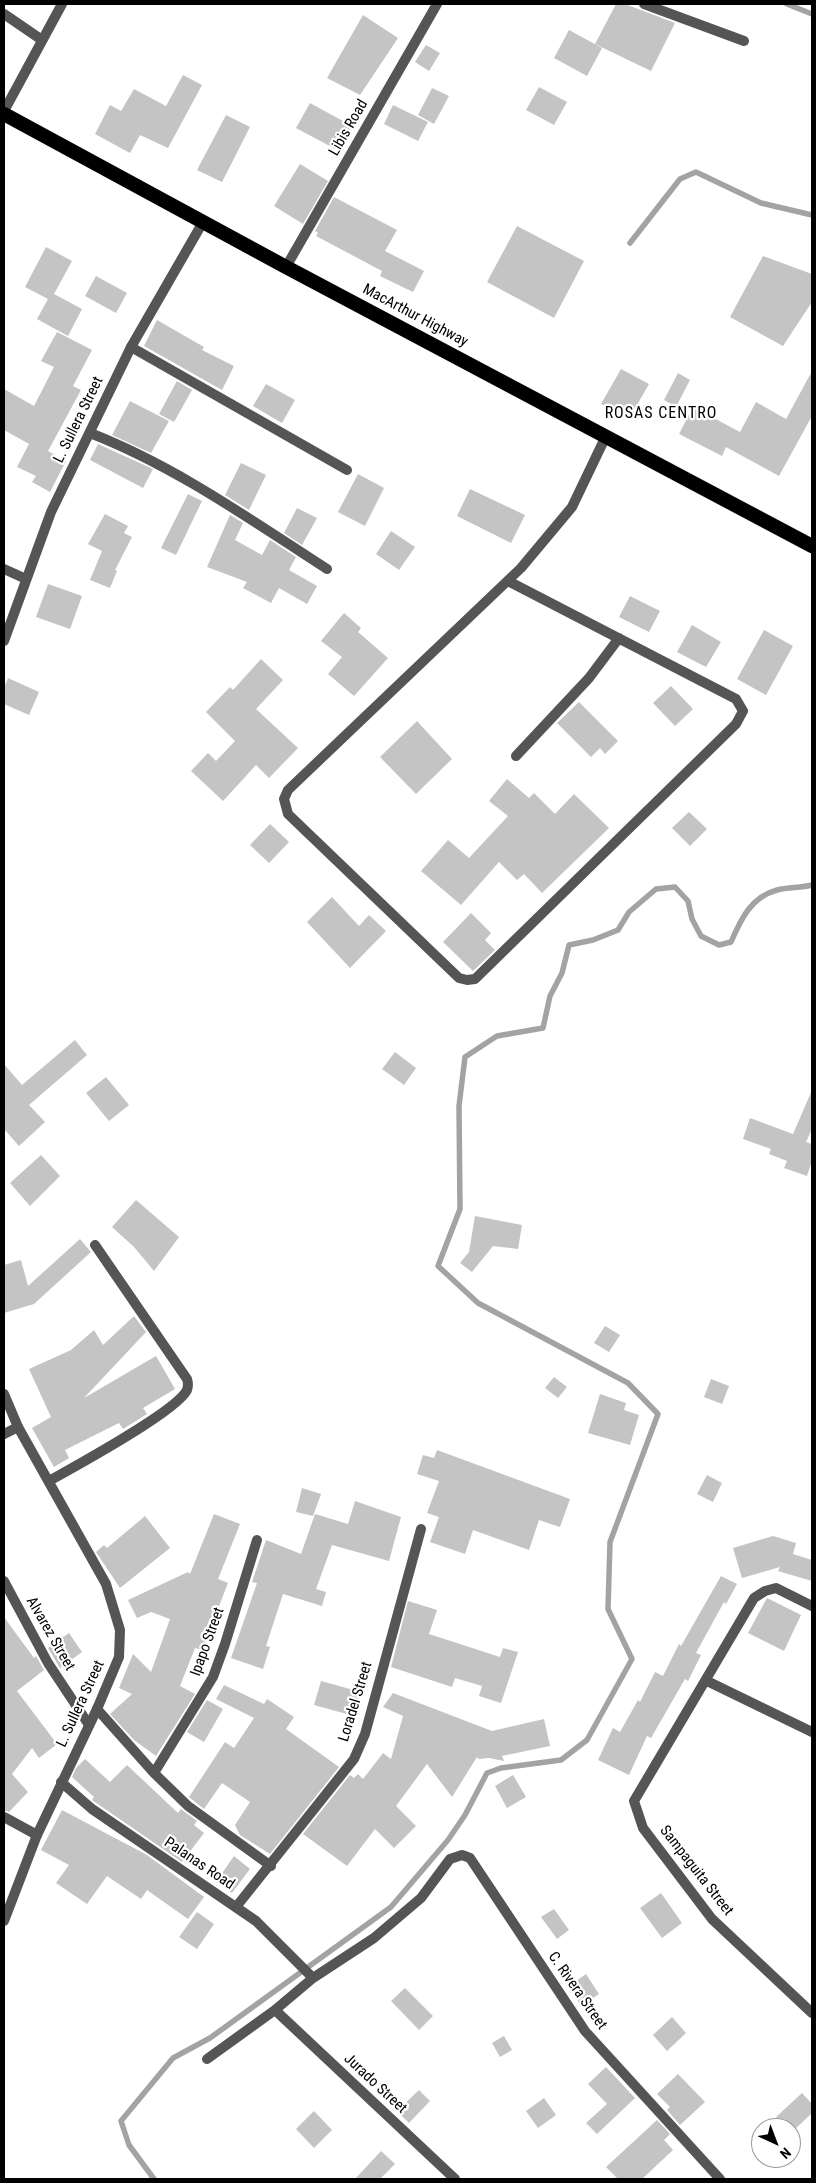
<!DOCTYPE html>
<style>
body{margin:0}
#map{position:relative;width:816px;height:2183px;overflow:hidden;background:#fff;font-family:"Roboto Condensed",sans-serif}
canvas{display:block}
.frame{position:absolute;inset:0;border:5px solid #000;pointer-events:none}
.north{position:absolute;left:751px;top:2118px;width:50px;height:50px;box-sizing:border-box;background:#fff;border:1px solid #999;border-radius:50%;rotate:137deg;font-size:14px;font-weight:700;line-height:20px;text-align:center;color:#000}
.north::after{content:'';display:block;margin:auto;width:18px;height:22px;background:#000;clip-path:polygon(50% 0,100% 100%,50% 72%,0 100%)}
</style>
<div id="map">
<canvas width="816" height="2183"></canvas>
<div class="frame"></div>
<div class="north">N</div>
</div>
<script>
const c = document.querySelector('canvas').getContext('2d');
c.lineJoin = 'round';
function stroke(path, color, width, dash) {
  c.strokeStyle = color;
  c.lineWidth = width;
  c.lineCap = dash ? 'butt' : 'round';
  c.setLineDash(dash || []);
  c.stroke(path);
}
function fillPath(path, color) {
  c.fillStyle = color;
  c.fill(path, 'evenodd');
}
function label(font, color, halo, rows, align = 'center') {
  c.font = font + ' "Roboto Condensed",sans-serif';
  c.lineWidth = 4.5;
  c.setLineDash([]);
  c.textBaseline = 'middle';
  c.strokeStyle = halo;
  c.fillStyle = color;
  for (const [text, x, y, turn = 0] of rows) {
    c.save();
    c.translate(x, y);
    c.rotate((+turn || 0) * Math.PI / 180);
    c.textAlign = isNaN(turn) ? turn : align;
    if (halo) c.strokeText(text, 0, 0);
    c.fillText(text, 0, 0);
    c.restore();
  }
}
stroke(new Path2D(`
 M787,4l25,10
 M630,243l50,-64 16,-7 65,31 51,12
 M154,2179l-25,-34 -8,-24 52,-63 37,-20 181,-131 57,-67 17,-25 22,-42 14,-5 60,-8 26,-20 45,-81 -24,-50 2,-67 48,-128 -30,-31 -150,-80 -40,-37 22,-57 -1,-103 6,-49 32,-21 46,-8 7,-32 12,-23 7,-28 24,-5 25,-10 11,-18 27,-23 19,-2 13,14 4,18 9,17 18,9 12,-3c10,-23 20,-45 46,-52 11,-3 24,-2 35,-5`), '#a3a3a3', 5.5);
fillPath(new Path2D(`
 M616,4h9l50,19 -24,48 -56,-27z
 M363,15l35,23 -38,57 -33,-17z
 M569,30l33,18 -15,28 -33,-18z
 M426,45l14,8 -11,18 -14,-9z
 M183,75l19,10 -34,63 -28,-13 -10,18 -35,-19 15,-29 11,6 13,-22 32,17z
 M539,87l28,15 -13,23 -28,-15z
 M432,88l17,8 -15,28 -16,-9z
 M310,103l42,23 -13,25 -43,-23z
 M393,105l35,17 -10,19 -34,-17z
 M226,115l24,12 -28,55 -25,-12z
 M300,164l28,17 -25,43 -29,-18z
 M334,197l63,33 -12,21 39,20 -11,21 -33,-16 2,-5 -66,-35 2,-3 -3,-2z
 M517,226l67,35 -30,57 -67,-36z
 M46,247l26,14 -18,33 28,15 -14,27 -31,-17 11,-20 -23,-12z
 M763,256l49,18v28l-29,44 -53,-29z
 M96,276l31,17 -11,20 -31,-17z
 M157,320l47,27 -2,3 32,16 -12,24 -78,-44z
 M57,332l35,18 -19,36 8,4 -33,61 18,10 -16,31 -18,-10 4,-6 -19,-9 12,-23 -25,-14v-41l30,17 20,-39 -13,-6z
 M621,369l28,15 -20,35 -28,-15z
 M812,371v45l-33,60 -53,-29 -4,9 -43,-22 14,-27 47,25 16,-30 30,17z
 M678,373l12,7 -14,27 -12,-7z
 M177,381l15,9 -18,32 -15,-8z
 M266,384l29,16 -13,23 -29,-17z
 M130,401l39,20 -18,32 -39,-18z
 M98,444l55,25 -10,19 -53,-28z
 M241,463l25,12 -17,35 -24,-15z
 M358,474l26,14 -19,38 -27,-14z
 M470,489l55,26 -14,28 -54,-27z
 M188,494l14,7 -26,54 -15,-7z
 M297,508l20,10 -15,27 -18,-12z
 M105,514l23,12 -4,7 8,4 -17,33 2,1 -7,17 -20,-8 12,-29 -14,-7z
 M230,515l13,8 -8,17 27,15 8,-15 26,17 -7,13 28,16 -10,18 -28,-16 -8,15 -28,-15 4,-6 -40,-15z
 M391,531l24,16 -16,23 -23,-16z
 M48,584l34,12 -12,33 -34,-12z
 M630,596l30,15 -11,21 -30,-15z
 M344,613l17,15 -3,4 30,26 -34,38 -26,-22 14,-17 -21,-16z
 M692,625l29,17 -15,25 -29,-15z
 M764,630l29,16 -27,49 -29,-16z
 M261,659l22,21 -27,29 42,39 -29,30 -13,-13 -33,36 -32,-30 17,-18 8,8 19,-20 -29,-29 24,-25 3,3z
 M8,678l31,14 -10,23 -25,-11v-16z
 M671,686l22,23 -18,17 -22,-23z
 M579,702l39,39 -13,13 -5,-6 -9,9 -34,-34z
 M417,721l35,38 -36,35 -36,-37z
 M507,779l22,19 5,-5 21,21 19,-20 35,34 -67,65 -18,-19 -7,6 -18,-18 -38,43 -40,-34 27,-31 21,18 39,-42 -19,-15z
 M689,812l18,17 -17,17 -18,-18z
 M270,824l19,18 -20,21 -19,-18z
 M332,897l27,29 10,-11 17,16 -36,37 -43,-46z
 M471,913l20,20 -6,7 10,10 -22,21 -30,-29z
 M75,1040l12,15 -58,50 16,17 -26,24 -15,-17v-65l18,21z
 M395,1052l21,16 -12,17 -22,-16z
 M106,1077l23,28 -20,16 -23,-28z
 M812,1090v39l-6,13 6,2v17l-5,15 -23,-8 3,-7 -18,-7 2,-5 -28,-10 7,-21 43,16z
 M41,1155l19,21 -30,30 -20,-23z
 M136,1200l43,37 -25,34 -20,-24 -22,-20z
 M475,1216l47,9 -4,24 -25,-3 -21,26 -12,-9 9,-11z
 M80,1239l11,13 -57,52 -30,9v-48l17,-5 7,26z
 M134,1316l12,16 -62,66 72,-42 19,33 -32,19 4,6 -24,15 -4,-6 -54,27 4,8 -15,9 -22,-39 19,-11 -22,-48 42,-19 23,-20 9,15z
 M605,1326l15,9 -11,17 -15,-9z
 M554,1377l13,10 -9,11 -13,-10z
 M711,1379l18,7 -7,18 -18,-7z
 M600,1394l26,9 -2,7 15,5 -9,30 -42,-12z
 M437,1450l133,49 -10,28 -21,-7 -10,30 -56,-20 -8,24 -35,-12 9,-25 -12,-4 12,-32 -22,-7 6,-19 11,3z
 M707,1475l15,8 -9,19 -16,-8z
 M302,1488l19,6 -8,22 -17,-4z
 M355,1501l46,16 -12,44 -57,-16 -16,44 10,3 -4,14 -39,-12 -17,52 4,1 -7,22 -32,-11 26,-75 -5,-1 14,-42 35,14 14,-40 33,10z
 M214,1514l26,10 -22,55 10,4 -26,67 -7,-2 -15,38 15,8 -39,62 -22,-16 -24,-26 22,-20 -13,-6 14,-34 18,18 19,-53 -19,-7 -14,6 -9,-18 60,-28 2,2z
 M145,1516l25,32 -50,40 -24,-36 8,-7 3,3z
 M773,1536l23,7 -3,11 19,6v21l-34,-10 2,-4 -38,11 -9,-30z
 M721,1576l16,8 -11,20 -2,-2 -28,51 5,2 -13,26 -3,-2 -34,59 -4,-2 -18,39 -31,-15 15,-32 7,4 18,-32 2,2 15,-30 8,4 16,-32 2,2z
 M767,1598l34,17 -17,36 -36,-18z
 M408,1601l29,9 -8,24 71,23 3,-9 15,4 -17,51 -22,-7 3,-10 -27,-8 -3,9 -61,-20z
 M4,1617l30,41 2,-2 8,14 -27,21 40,53 -18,14 -7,-10 -20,26 16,18 -19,20 -5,-2z
 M69,1633l13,19 -22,16 -12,-20z
 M321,1681l40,11 -7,24 -40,-11z
 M224,1685l40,19 3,-5 27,18 -8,12 53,38 -69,87 -30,-19 -5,-10 15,-23 -28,-19 -18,26 -15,-12 36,-55 9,6 20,-30 -38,-19z
 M393,1693l99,38 52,-12 6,27 -48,10 2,5 -15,-3 -10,1 -2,-2 -25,40 -25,-33 -31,42 20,20 -22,22 -19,-19 -28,37 -44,-32 47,-59 4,3 4,-4 5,5 20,-26 8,6 12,-43 -20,-9z
 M207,1700l16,9 -19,33 -17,-10z
 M85,1759l25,23 17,-17 51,48 3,-4 16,12 -3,4 10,8 -22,29 -90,-62 2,-3 -22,-20 4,-9z
 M513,1775l13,22 -19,11 -12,-22z
 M62,1810l85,45 57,42 -16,22 -41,-29 -6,9 -34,-23 -20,28 -31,-21 13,-18 -28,-15z
 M234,1856l16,13 -18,24 -16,-11z
 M661,1893l21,30 -20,15 -22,-30z
 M554,1909l15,21 -12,9 -16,-22z
 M197,1912l17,12 -17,25 -18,-12z
 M586,1974l13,20 -18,12 -12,-20z
 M405,1988l28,28 -14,14 -28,-29z
 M672,2017l14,16 -19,18 -14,-16z
 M504,2036l8,14 -12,7 -8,-14z
 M606,2067l29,31 -38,36 -11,-11 21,-19 -19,-20z
 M678,2074l27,28 -25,23 -13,-15 3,-3 -13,-13z
 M419,2090l11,11 -21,22 -12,-12z
 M802,2093l10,11v9l-21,20v-5h-5l-10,-11z
 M544,2098l12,17 -18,13 -12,-17z
 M314,2111l18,19 -18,18 -18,-19z
 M657,2120l13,14 -6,6 9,10 -31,29h-24l-12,-12z
 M381,2151l14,13 -15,15h-25z`), '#c4c4c4');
const trunk = new Path2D(`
 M4,114l282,153 526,279`);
stroke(trunk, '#dbdbdb', 15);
stroke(new Path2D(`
 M644,4l100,37
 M4,14l38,26
 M4,111l58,-107
 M286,267l151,-263
 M131,347l216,123
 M90,433c85,33 161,87 237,136
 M4,569l22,10
 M508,581l228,118 7,12 -7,13 -261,255 -8,1 -8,-2 -171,-164 -4,-15 4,-9 233,-222 51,-61 34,-71
 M516,756l73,-78 30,-40
 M4,1434l14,-7
 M49,1481c25,-14 128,-70 138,-91 1,-3 1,-8 0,-11l-92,-134
 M4,1581l44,82 41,62
 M812,1606l-36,-18 -11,3 -11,7 -120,203 9,27 69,91 100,94
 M707,1681l105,51
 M97,1709l57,64 34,33 83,60
 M154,1773l59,-96 12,-33 32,-104
 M61,1782l31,27 164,112 57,57
 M4,1817l33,18
 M236,1907l118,-148 11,-25 56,-205
 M275,2010l180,169
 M207,2059l68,-49 38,-32 61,-40 47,-40 29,-39 12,-4 8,3 115,173 135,148`), '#555', 10);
stroke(new Path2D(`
 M4,641l47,-129 80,-165 72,-125
 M4,1394l14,33 88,157 14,46 -1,27 -22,52 -60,126 -33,86`), '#555', 10);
stroke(trunk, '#000', 14);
label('15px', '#000', '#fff', [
 ["Libis Road",349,128,-60],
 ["MacArthur Highway",415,316,28],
 ["L. Sullera Street",79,420,-64],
 ["Alvarez Street",50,1634,60],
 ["Ipapo Street",208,1642,-70],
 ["Loradel Street",356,1702,-73],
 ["L. Sullera Street",81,1704,-65],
 ["Palanas Road",199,1864,34],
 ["Sampaguita Street",696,1871,52],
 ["C. Rivera Street",577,1991,55],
 ["Jurado Street",375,2084,43]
]);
c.letterSpacing = '1px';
label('16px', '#000', '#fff', [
 ["ROSAS CENTRO",661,414]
]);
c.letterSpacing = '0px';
</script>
